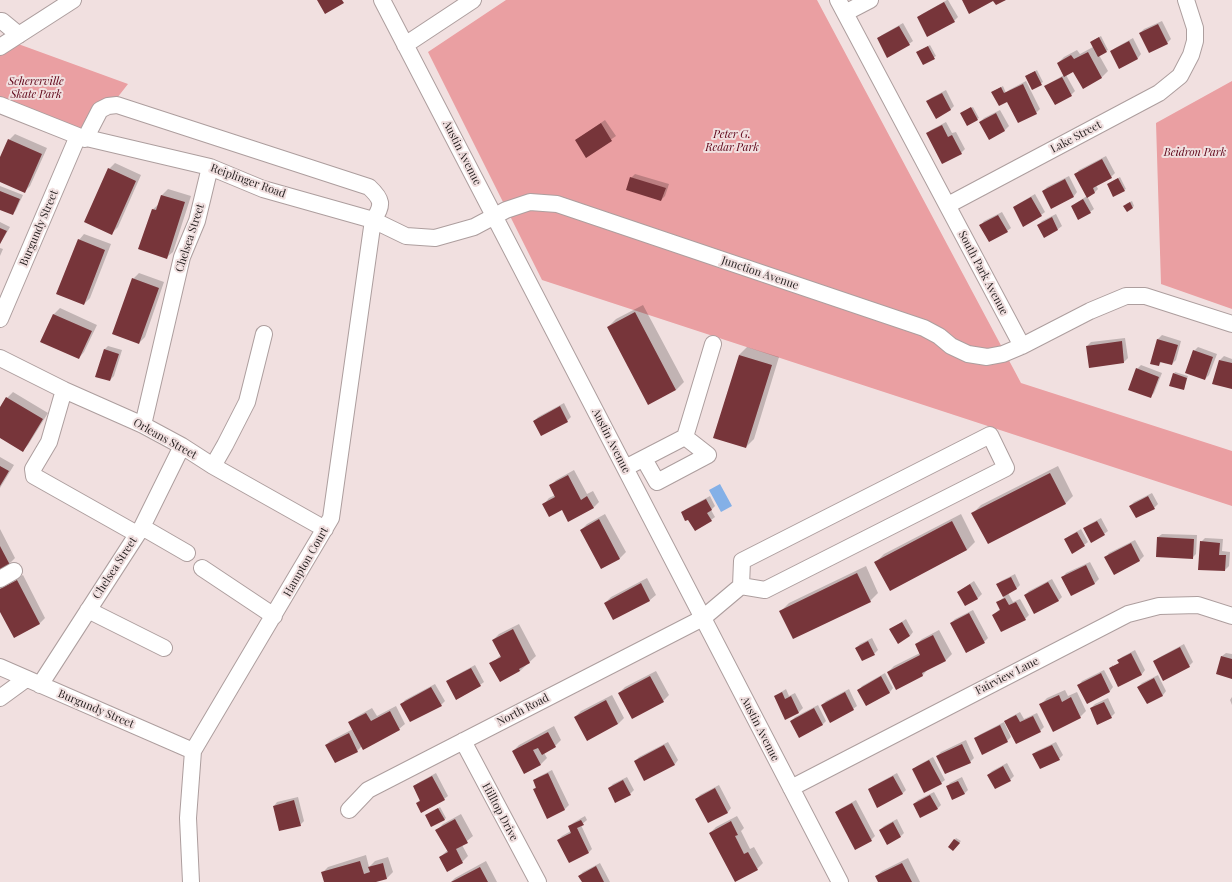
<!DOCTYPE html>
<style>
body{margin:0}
canvas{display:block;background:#f1e0e0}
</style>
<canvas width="1232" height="882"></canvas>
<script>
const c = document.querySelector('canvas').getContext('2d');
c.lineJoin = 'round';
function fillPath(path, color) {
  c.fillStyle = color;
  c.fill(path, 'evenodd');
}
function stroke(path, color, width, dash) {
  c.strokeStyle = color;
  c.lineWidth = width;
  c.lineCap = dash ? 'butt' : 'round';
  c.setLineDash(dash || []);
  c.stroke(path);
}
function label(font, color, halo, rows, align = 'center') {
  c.font = font + ' "Playfair Display",serif';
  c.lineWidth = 4;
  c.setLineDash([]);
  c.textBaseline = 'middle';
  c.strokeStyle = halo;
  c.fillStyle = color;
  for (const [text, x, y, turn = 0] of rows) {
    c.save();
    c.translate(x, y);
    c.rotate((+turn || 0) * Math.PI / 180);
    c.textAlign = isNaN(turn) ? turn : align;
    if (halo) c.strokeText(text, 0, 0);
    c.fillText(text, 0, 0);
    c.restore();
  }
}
fillPath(new Path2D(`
 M506,0h311l204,383 211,68v55l-690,-226 -114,-228z
 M10,41l118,43 -43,55 -85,-28v-64z
 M1232,81v228l-71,-25 -5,-161z`), '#ea9fa2');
fillPath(new Path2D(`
 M720,484l12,22 -11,6 -12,-22z`), '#84b0e7');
fillPath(new Path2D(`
 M947,0h1l10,17 -4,4 -36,-3 4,-4z
 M1162,21l9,18 -4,4 -27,-10 4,-4z
 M903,23l10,18 -4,3 -31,-6 4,-3z
 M1101,36l7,14 -9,5 9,16 -6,6 -19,10 -9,-16 -8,4 9,16 -4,4 -25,-8 4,-4 14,-8 -6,-12 6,-6 13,-7 3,4 13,-7 -1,-6z
 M1133,38l8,16 -3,4 -19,10 -8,-16 4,-4z
 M930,45l6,11 -13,8 -6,-12z
 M1037,70l6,12 -10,6 -5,-13z
 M1026,81l14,28 -4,4 -42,-22 9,-5 3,7 3,-3z
 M946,90l8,16 -4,4 -22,-8 3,-4z
 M973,107l6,11 -2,1 -14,-7z
 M1000,110l9,16 -4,4 -16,8 -9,-16 4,-4z
 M605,120l11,16 -29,20 -11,-16z
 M946,122l6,11 4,-1 9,17 -4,4 -33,-20 3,-3z
 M15,134l32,14 -17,38 -6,6 -24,-11v-21l9,-20z
 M1106,156l9,17 -4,4 -15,8 2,4 -3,3 -8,4 7,13 -4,3 -18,-6 4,-3 11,-7 -11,-22 3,-4z
 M115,163l26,12 -23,52 -6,6 -3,-64z
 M635,174l34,10 -4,12 -4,4 -30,-22z
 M1069,176l8,16 -3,4 -31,-5 4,-4z
 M1120,177l6,12 -2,1 -15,-7z
 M0,186l23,9 -7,15 -3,4 -13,-5z
 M168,189l23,7 -18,56 -6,5 -15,-47 7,-6 3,-9z
 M1035,194l10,18 -4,3 -27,-7 4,-4z
 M1132,201l2,5 -1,1 -7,-3z
 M1002,212l9,16 -4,3 -26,-6 3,-4z
 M1056,214l6,12 -4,3 -14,7 -6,-11 4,-4z
 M0,222l10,5 -10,17z
 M84,234l27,10 -21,54 -6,6 -5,-64z
 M0,248l3,1 -3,7z
 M139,273l25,9 -19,55 -6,6 -6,-64z
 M643,305l41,77 -8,8 -68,-63 8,-8z
 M60,308l37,17 -13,27 -5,6 -37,-16 12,-28z
 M1162,335l19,6 -5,19 -4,4 -10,-3 -3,4 -8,-2 7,-24z
 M1125,338l3,20 -4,4 -37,-16 4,-4z
 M108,346l14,4 -8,26 -4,4 -5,-31z
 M747,347l32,10 -25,82 -8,8 -7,-92z
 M1198,347l19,7 -8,21 -4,4 -11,-28z
 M1224,356l8,3v29l-18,-5 6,-23z
 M1141,365l21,8 -8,20 -4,4 -13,-28z
 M1175,372l13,4 -4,13 -10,-15z
 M13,392l35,21 -20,32 -6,6 -22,-14v-28l7,-11z
 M564,403l7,14 -4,4h-33l4,-4z
 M0,457l14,8 -14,23z
 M1058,466l15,30 -8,8 -92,9 8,-8z
 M574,470l13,24 6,-3 6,11 -6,6 -30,1 -19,-5 5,-6 6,-3 -5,-9 6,-6z
 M1152,493l6,11 -4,4 -24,-2 4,-4z
 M710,496l5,10 -4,4 4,7 -4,3 -22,-2 -7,-5 4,-4z
 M605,514l21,38 -6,6 -18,10 -21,-38 6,-6z
 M961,514l14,28 -8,8 -77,39 -14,-27 8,-8z
 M1101,518l7,13 -4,3 -20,-5 4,-4z
 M0,529l15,29 -6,6 -9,5z
 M1081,529l7,13 -4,3 -19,-6 4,-3z
 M1162,534l35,1 -1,19 -4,4 -34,-21z
 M1205,538l18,1 -1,12 8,1 -1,14 -4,4 -24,-28z
 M1135,540l9,16 -4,4 -26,13 -8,-16 3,-4z
 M1090,562l9,17 -4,4 -24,11 -8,-17 3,-4z
 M866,566l12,27 -8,8 -89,10 8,-8z
 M1015,574l5,11 -3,3 -9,5 5,9 7,-3 9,16 -4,4 -32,-4 7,-6 -3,-6 7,-6 -7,-13 4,-3z
 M23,575l22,43 -6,6 -39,-14v-23z
 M647,578l9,17 -6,5 -45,3 6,-6z
 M1052,579l10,18 -4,4 -33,-6 4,-4z
 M974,581l8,13 -4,4 -13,7 -7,-13 4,-3z
 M973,610l15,28 -4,4 -33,-19 4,-4z
 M906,619l7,13 -3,4 -19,-7z
 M519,624l17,32 -16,15 -29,-7 10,-9 -8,-15 6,-6z
 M939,630l13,24 -6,6 -18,9 -5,6 -35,-3 6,-6 26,-13 -4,-9 6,-5z
 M872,638l6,12 -4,4 -18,-6 4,-4z
 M1184,644l9,18 -4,4 -26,14 -9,-18 4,-4z
 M1135,650l10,20 -3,4 -23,12 -9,-18 3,-3v2l11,-5 -5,-2 3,-3z
 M1226,653l6,1v24l-10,-22z
 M475,665l9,17 -4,3 -33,-4 4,-3z
 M1104,670l9,17 -3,4 -22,11 -9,-17 3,-4z
 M656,671l13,24 -6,6 -44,-8 6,-6z
 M885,673l8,15 -3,4 -23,13 -8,-15 3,-4z
 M1158,675l8,16 -3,4 -16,8 -9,-16 4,-4z
 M435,684l10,17 -4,4 -39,-1 3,-4z
 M786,689l3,7 6,-3 8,15 -4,4 -13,6 -11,-22z
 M849,689l8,17 -4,3 -31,-4 4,-4z
 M1065,690l3,6 9,-4 9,19 -6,6 -39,-13 6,-6z
 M612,695l12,23 -6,6 -43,-7 6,-6z
 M1232,697v8l-2,-5z
 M1108,698l7,15 -4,4 -20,-9 4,-4z
 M818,705l8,16 -4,4 -31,-4 4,-4z
 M396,706l9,18 -6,5 -37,17 -5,5 -22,11 -9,-17 4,-4 23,-12 -3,-7 6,-5 16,-9 5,8z
 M1020,712l4,7 13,-6 7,14 -4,4 -34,-10 3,-3z
 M1004,722l7,15 -4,4 -32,-2 4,-4z
 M554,726l7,14 -6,6 -11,7 3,5 -6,6 -16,9 -12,-22 6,-6z
 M966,740l8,18 -4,4 -24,11 -9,-17 4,-4z
 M668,742l10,18 -3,4 -30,16 -10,-19 4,-4z
 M1056,742l7,13 -4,4 -26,-5 4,-3z
 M933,757l12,23 -4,3 -28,-13 4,-4z
 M1007,763l7,13 -4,4 -22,-5 4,-4z
 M552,770l17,35 -4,4 -17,8 -14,-28 3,-3 -3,-6 4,-3z
 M436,773l12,23 -4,3 -27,4 4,-4 -7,-13 4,-3z
 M897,773l9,17 -4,4 -33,-4 4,-4z
 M627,777l7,13 -4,4 -21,-6 4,-4z
 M962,777l6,13 -4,4 -17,-7 3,-4z
 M719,785l12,23 -3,4 -20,10 -12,-23 4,-4z
 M934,792l7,13 -4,4 -23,-5 4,-4z
 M298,797l6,24 -4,4 -26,-19 3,-4z
 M856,800l19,36 -4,4 -35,-28 4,-3z
 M440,807l6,11 -2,2 -17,-5z
 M461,814l12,22 -11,9 6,11 -6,6 -22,-5 8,-7 -11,-20 6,-6z
 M585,816l2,4 -6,5 11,24 -3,3 -31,-12 4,-4 9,-5 -2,-4 4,-4z
 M737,816l7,12 -3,3 9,18 4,-2 9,16 -6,6 -47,-36 6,-6z
 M897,819l7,14 -3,3 -21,-6 4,-4z
 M956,838l5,3 -8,9 -4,-3z
 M366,855l3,12 6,-6 13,-4 5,15 -6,6 -15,4h-47l-3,-9 6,-6z
 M908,858l12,24h-41l-3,-6 6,-5z
 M486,861l11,21h-46l4,-4z
 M600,863l10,19h-27l-4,-6 4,-4z`), '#0003');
fillPath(new Path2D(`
 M317,0h25l2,3 -19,11z
 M962,0h44l-10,5 -3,-4 -24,13z
 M944,2l11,20 -28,15 -10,-20z
 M1158,24l10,20 -19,9 -10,-20z
 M899,26l11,19 -23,13 -10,-20z
 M1099,37l8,15 -9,5 -8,-15z
 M1129,41l9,18 -19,10 -9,-18z
 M928,46l7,13 -12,6 -7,-13z
 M1088,52l14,26 -19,11 -10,-17 -9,5 -7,-14 14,-8 3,4z
 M1035,71l7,14 -10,5 -7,-14z
 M1062,77l10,19 -17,9 -11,-19z
 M1023,84l14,30 -19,9 -11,-21 -8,4 -8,-14 10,-5 3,6z
 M942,93l9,17 -15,9 -10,-18z
 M971,107l7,13 -11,6 -7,-13z
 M996,113l9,18 -16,9 -10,-18z
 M601,123l11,18 -26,17 -11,-18z
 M942,125l6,12 4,-2 10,19 -20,10 -16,-31z
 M8,139l34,15 -17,39 -25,-11v-25z
 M1102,159l10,19 -19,10 2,5 -8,5 -13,-24z
 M108,168l28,13 -24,54 -28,-13z
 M630,177l36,11 -5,13 -35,-11z
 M1118,178l7,13 -12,6 -6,-13z
 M1065,179l9,18 -23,12 -9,-18z
 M0,191l20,8 -7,16 -13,-5z
 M161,195l24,7 -18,57 -29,-10 14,-40 4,1z
 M1031,197l11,19 -19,11 -10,-20z
 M1083,199l8,14 -13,7 -7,-14z
 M1130,202l3,6 -6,4 -4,-6z
 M998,215l10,17 -19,10 -10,-17z
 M1052,217l6,13 -14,8 -7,-13z
 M0,228l7,3 -7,13z
 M78,239l27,11 -21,55 -28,-11z
 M132,278l27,10 -20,56 -27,-10z
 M635,312l41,78 -28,15 -41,-78z
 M53,314l39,17 -13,28 -39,-17z
 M1157,339l21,6 -6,20 -12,-3 -1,4 -9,-2z
 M1122,341l2,22 -35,5 -3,-22z
 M104,349l15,5 -9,27 -15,-4z
 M1193,350l20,7 -8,23 -20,-7z
 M739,355l33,10 -26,83 -33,-10z
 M1219,360l13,3v26l-20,-5z
 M1136,368l23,9 -8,21 -23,-8z
 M1173,373l14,5 -3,12 -15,-4z
 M6,397l37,22 -20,33 -23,-14v-31z
 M560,406l8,16 -27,14 -8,-15z
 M0,466l9,5 -9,15z
 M1050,473l16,31 -78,40 -17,-31z
 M568,475l13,25 6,-4 7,12 -26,14 -6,-12 -13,7 -7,-13 13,-7 -6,-12z
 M1148,496l7,13 -19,9 -7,-12z
 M706,499l6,11 -5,3 5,8 -17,10 -7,-11 -3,1 -4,-9z
 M599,519l21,40 -19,10 -21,-39z
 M952,521l15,29 -77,41 -16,-29z
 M1097,521l8,14 -14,8 -8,-15z
 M1077,532l8,14 -13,8 -8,-15z
 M1157,537l37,2 -1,20 -37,-2z
 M1200,541l20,2 -1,12h7l-1,16 -27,-1z
 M1131,543l9,18 -26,14 -10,-18z
 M0,546l10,19 -10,5z
 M1086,565l9,19 -24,12 -10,-19z
 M857,573l14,29 -78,37 -14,-28z
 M1011,577l6,12 -14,8 -7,-13z
 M17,580l23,44 -26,14 -14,-26v-23z
 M1048,582l11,19 -25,13 -10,-19z
 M641,583l9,18 -37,19 -9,-17z
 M970,584l8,15 -13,7 -8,-14z
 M1005,598l4,7 7,-3 10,18 -25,12 -9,-17 8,-5 -4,-8z
 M969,613l16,30 -19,10 -16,-30z
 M902,622l8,14 -12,8 -9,-15z
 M513,629l17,34 -11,6 1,2 -20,11 -11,-19 12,-6 -9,-17z
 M933,635l13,26 -24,12 1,3 -27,14 -9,-18 33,-17 -5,-11z
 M868,641l7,14 -13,6 -7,-13z
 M1180,647l10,20 -27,14 -10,-20z
 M1131,653l11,22 -24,12 -9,-19 10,-5 -2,-3z
 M1221,656l11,3v20l-16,-5z
 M471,668l10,18 -25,14 -10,-19z
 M1101,673l9,19 -23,12 -10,-19z
 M650,676l14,26 -32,17 -14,-26z
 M881,676l9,17 -24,13 -9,-16z
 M1154,678l9,18 -16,8 -10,-17z
 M431,687l11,19 -32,16 -10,-18z
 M782,692l3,7 6,-3 8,17 -14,7 -11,-24z
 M845,692l9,18 -24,13 -9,-18z
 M1059,695l3,7 9,-5 10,21 -28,14 -14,-28z
 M606,700l12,24 -31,17 -13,-24z
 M1104,702l8,16 -15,7 -7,-17z
 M814,708l9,17 -24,13 -9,-17z
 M390,711l10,19 -37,20 -15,-28 18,-9 5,8z
 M1016,715l4,7 13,-6 8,16 -25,12 -12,-23z
 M1000,725l8,17 -26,13 -8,-17z
 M548,732l8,15 -14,8 -4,-7 -5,2 8,15 -17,9 -12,-23z
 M349,733l9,19 -23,11 -10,-18z
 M962,744l9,19 -26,11 -9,-18z
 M664,745l11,20 -31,16 -10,-20z
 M1052,745l8,15 -20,9 -8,-15z
 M929,760l13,24 -18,9 -12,-24z
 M1003,766l8,15 -16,8 -8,-14z
 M548,773l17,37 -18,9 -14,-30 3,-1 -3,-8z
 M432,776l13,24 -24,13 -5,-10 4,-2 -7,-15z
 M893,776l10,18 -26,14 -9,-19z
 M623,780l8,15 -16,8 -7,-15z
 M958,781l7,13 -13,6 -6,-14z
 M715,788l13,25 -20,10 -13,-24z
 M930,795l8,14 -18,9 -7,-14z
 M294,800l7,26 -22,5 -6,-25z
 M852,803l20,38 -17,9 -20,-38z
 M438,808l7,12 -14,7 -6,-12z
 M455,819l13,24 -12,6 7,14 -16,9 -8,-15 9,-5 -13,-22z
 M581,820l3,5 -7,3 12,25 -20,10 -12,-23 14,-7 -3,-7z
 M731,821l7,14 -3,1 9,18 4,-2 10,18 -23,12 -26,-49z
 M893,822l8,15 -14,8 -8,-15z
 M954,839l6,4 -7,8 -5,-4z
 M360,861l4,13 6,-2 -2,-5 15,-4 4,16 -11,3h-52l-3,-10z
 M902,863l10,19h-34l-3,-6z
 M596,866l8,16h-22l-4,-6z
 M480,867l8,15h-37z`), '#77353a');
const minor = new Path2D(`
 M382,0l458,882
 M838,0l184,346
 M845,13l25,-13
 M0,21h2l17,14
 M405,45l68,-45
 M0,47l73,-47
 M0,105l78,31 132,31 53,22 110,31 33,16 29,2 39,-11 32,-17 24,-8 27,2 367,124 15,8 12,10 17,8 19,3 16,-3 19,-8 68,-35 36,-15h19l87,28
 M85,139l15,-29 8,-4 9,-1 252,82c13,12 15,18 4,33l-42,298 -138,233 -5,67 3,64
 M948,205l211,-112 21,-17 11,-21 4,-14v-13l-9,-28
 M0,319l78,-183
 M0,358l64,32 79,35 39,21 31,20 112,63
 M64,390l-15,52 -16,27 1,7 103,58
 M143,425l39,-168 15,-36 13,-54
 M644,459l13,23 51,-27 -23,-18
 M213,466l12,-21 22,-43 17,-68
 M625,468l60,-31 28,-93
 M142,527l45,26
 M202,568l72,48
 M0,579l14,-8
 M88,610l76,38
 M0,667l193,84
 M40,685l102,-158 40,-81
 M0,698l26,-19
 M463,741l75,141
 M791,788l337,-174 31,-8 39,-1 34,11
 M349,810l19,-20 335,-172 38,-32 1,-25 248,-126 16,33 -241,122 -24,-4`);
stroke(minor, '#ad9e9e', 18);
stroke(minor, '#fff', 16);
label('italic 11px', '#5c0015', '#f1e0e0', [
 ["Schererville",36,82],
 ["Skate Park",36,95],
 ["Peter G.",732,135],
 ["Redar Park",732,148],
 ["Beidron Park",1195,153]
]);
label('11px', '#2a2424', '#f1e0e0', [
 ["Lake Street",1076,137,-28],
 ["Austin Avenue",462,153,63],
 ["Reiplinger Road",248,181,20],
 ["Burgundy Street",39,228,-67],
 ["Chelsea Street",190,238,-72],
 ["Junction Avenue",760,273,19],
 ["South Park Avenue",983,273,62],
 ["Orleans Street",165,439,29],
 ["Austin Avenue",611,441,63],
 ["Hampton Court",306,562,-60],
 ["Chelsea Street",115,568,-57],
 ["Fairview Lane",1007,676,-27],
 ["Burgundy Street",96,709,23],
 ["North Road",523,710,-27],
 ["Austin Avenue",760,729,63],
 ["Hilltop Drive",500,812,62]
]);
</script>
